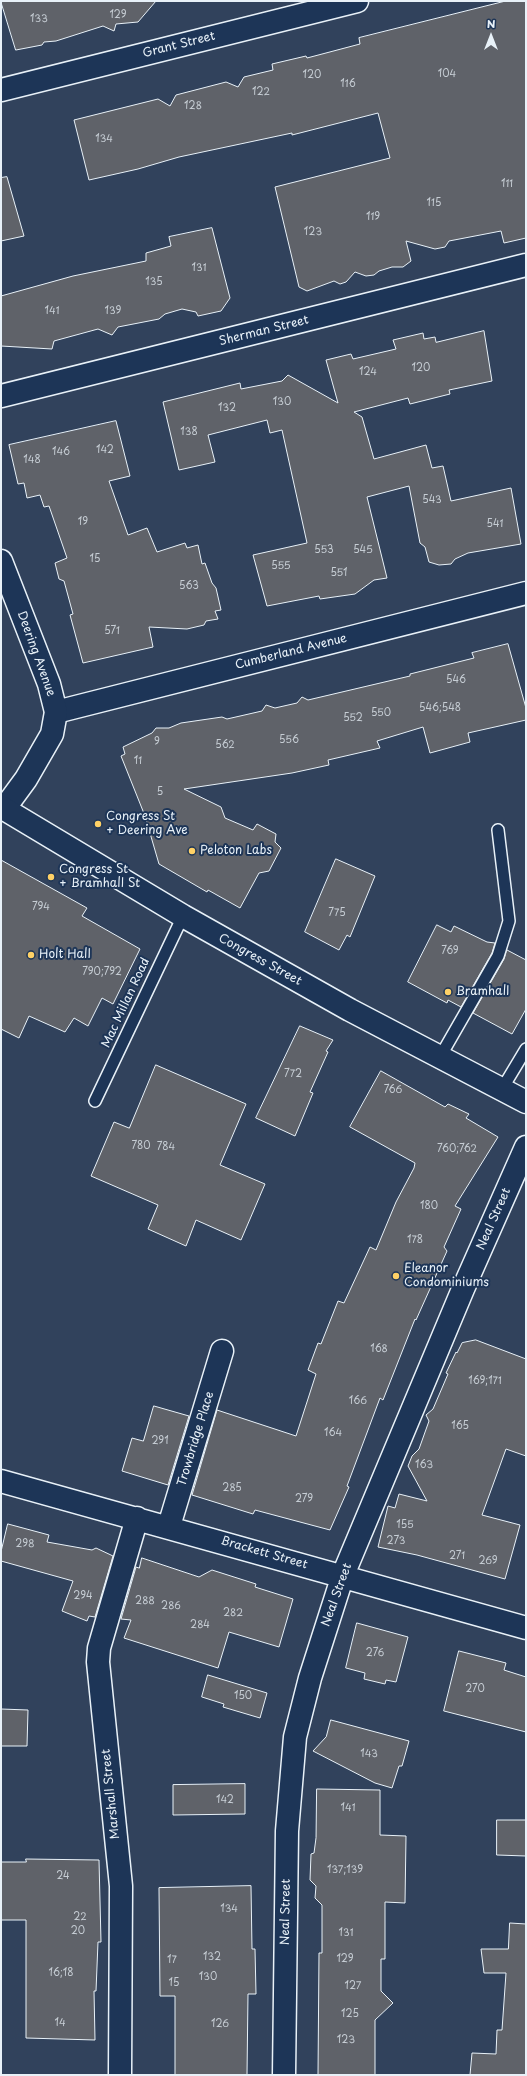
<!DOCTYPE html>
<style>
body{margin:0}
#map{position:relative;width:527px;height:2076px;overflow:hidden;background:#31425c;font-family:"Playpen Sans",sans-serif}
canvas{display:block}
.frame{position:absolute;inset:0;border:2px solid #e8f1f8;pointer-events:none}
.north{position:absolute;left:471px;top:16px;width:40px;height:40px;-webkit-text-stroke:3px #1d3557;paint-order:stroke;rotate:0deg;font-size:11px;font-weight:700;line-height:16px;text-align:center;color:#e8f1f8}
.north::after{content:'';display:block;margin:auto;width:14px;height:18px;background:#e8f1f8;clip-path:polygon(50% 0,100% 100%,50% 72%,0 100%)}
</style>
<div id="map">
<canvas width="527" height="2076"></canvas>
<div class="frame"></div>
<div class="north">N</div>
</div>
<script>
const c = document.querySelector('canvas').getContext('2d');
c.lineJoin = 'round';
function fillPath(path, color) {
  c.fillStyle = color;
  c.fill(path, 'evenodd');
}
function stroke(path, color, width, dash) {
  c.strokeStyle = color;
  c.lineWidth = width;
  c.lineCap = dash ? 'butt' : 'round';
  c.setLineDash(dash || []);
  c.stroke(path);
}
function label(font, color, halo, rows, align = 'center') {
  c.font = font + ' "Playpen Sans",sans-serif';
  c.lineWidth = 4;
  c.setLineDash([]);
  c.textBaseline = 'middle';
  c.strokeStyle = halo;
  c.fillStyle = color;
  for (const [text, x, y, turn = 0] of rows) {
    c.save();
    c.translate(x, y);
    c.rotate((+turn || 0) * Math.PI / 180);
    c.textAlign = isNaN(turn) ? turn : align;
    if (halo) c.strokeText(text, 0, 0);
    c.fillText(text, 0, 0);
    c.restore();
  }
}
const building = new Path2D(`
 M1,1h155l-18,21 -22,2 -2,7 -11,-5 -47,15 -12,1 -2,3 -26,5z
 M506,1h20v237l-22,5 -3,-12 -52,10 -4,6 -10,2 -29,-8 5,20 -8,6h-11l-13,4 -5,4 -8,1 -11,-4 -9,10 -6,2 -6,-3 -27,10 -8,-4 -24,-100 115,-29 -12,-45 -86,22v-2l-113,24 -41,12 -49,11 -15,-60 84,-21 12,7 6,-11 50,-13 12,5 6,-10 29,-7 -1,-6 34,-8 1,2 53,-14 -1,-6z
 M7,177l17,59 -23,5v-63z
 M212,228l18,70 -9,13 -23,5 -2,-4 -14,-3 -17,5 -6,5 -41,8 -6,8 -14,-6 -44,12 -2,8 -51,-3v-50l72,-20 73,-15v-8l25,-7 -2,-9z
 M484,331l8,50 -43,9 1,4 -40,10 -2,-6 -54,14 8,5 12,42 52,-14 6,23 11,-2 8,35 60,-13 10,56 -53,9 -13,6 -4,5 -12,1 -10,-3 -4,-15 -5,-4 -11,-57 -42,11 20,81 -13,2 -19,14 -35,5 -1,-3 -52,10 -14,-51 54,-12 -25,-113 -12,3 -3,-13 -59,15 7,27 -36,8 -16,-68 77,-19 1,6 41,-8 6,-6 50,28 -12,-43 25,-6 2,5 43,-10 -3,-9 30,-7 1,6 11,-2 1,5z
 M116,421l14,55 -21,5 19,54 19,-7 10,24 28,-9 2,5 11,-3 4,19 3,-1 7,20 4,5 5,22 -6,1 3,8 -12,2 -2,4 -17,4 -38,-2 4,20 -70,16 -13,-48 3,-1 -9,-33 -5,-2 -4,-16 12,-5 -18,-52 -5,1 -4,-12 -13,3 -3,-15 -6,1 -9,-39z
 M508,644l18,64v12l-58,13 2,9 -40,11 -7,-26 -46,14 3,7 -52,12 1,5 -37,8 -108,16 37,18 4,11 28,12 4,-6 19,10 -1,8 6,6 -12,23 -10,2 -19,35 -32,-18 -1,2 -48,-28 -14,-48 -24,-60 4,-2 -2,-7 29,-14 4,-5h13l12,-5 41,-6 5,2 35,-8 4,-6 9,3 22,-5 5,-6 6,3 102,-24v-2l64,-16 -2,-5z
 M336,859l39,17 -25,61 -3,-2 -8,15 -34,-18z
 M1,860l86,48 -5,8 58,33 -27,55 -11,-6 -14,28 -14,-8 -9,14 -36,-16 -10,22 -18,-9z
 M437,925l14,7 3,-6 33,16 8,1 -3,10 -31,54 -13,-7 -1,3 -39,-21z
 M507,950l19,10v49l-14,25 -39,-21 31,-54z
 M300,1026l33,14 -7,11 2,1 -18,40 3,1 -18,43 -39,-18z
 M156,1065l90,39 -26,61 45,19 -24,56 -45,-20 -10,26 -38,-17 10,-24 -67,-29 23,-54 15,6z
 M381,1071l64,36 3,-3 21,10 -3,4 32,19 -43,69 6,3 -17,38 3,4 -31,69 -1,-1 -32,81 -3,-2 -33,88 2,1 -19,43 -75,-20 -2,4 -61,-19 25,-85 79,26 20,-62 -8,-4 10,-27 3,1 17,-43 6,2 26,-56 6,3 20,-48 18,-34 1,-5 -65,-36z
 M476,1340l50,19v97l-20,-7 -24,66 38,10 -15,54 -88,-24 -39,-8 10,-41 7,2 4,-14 28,7 -19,-35 4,-10 7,-7 10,-28 -3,-6 7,-6 15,-35 -2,-1 10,-21 1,1 5,-10z
 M154,1406l35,10 -21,69 -46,-14 10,-33 11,3z
 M8,1524l41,11 -2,7 45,8 4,-2 17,8 -18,61 -6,-1 -2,5 -25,-10 11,-30 -72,-20v-9z
 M142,1558l57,19 13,-7 44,14 -1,3 38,12 -14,48 -50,-15 -11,36 -94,-30 7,-18 -10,-1 15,-52 3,1z
 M357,1623l51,14 -12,45 -10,-2 -1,4 -21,-5 1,-6 -19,-5z
 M459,1651l47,12 -2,7 22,7v55l-82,-21z
 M208,1675l59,18 -7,25 -37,-11 1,-3 -22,-7z
 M1,1709l27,1 -1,36h-26z
 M331,1720l78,21 -7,25h-3l-7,22 -17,-5 -62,-32 13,-14z
 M245,1784v30l-72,1v-30z
 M317,1789l63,1v45l26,1 -1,67 -20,-1v57h-4v32l12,12 -18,17v55h-57l1,-122h3v-48l-7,-7 1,-12 -6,-6 1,-26 3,-1 2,-15z
 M497,1820h29v36l-29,-1z
 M26,1859l73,1 2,82h-3l-2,49h-2l1,49 -69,-2v-118h-25v-58h25z
 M251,1886l1,63h3l1,45h-8l-1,81h-72v-79h-15l-1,-108z
 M510,1923l16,1v151h-56l2,-22 24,1 1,-24h5l4,-57h-22l-3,-24h27z`);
fillPath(building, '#5f6269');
stroke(building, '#e8f1f8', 1);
const service = new Path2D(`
 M440,1057l58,-101 11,-35 -11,-91
 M502,1089l24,-40
 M95,1101l88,-185`);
const minor = new Path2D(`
 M1,90l356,-89
 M1,396l525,-131
 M56,712l470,-119
 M1,1481l525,147
 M169,1526l53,-175
 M120,2075l1,-189 -23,-224 1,-14 38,-130
 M284,2075l3,-244 8,-94 15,-59 33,-103 120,-286 63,-142`);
const secondary = new Path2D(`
 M1,561l48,123 7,28 -4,22 -26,45 -22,30`);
const primary = new Path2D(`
 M1,807l182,109 167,94 176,92`);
stroke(service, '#e8f1f8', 14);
stroke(minor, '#e8f1f8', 25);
stroke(secondary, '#e8f1f8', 25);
stroke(primary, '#e8f1f8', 25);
stroke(service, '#1d3557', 11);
stroke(minor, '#1d3557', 22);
stroke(secondary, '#1d3557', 22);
stroke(primary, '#1d3557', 22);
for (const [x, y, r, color] of [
 [98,824,4,"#ffd166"],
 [192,851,4,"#ffd166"],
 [51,877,4,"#ffd166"],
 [31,955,4,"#ffd166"],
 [448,992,4,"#ffd166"],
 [396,1276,4,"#ffd166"]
]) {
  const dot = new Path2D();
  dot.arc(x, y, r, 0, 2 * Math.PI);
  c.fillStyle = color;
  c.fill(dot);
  stroke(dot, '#1d3557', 1.5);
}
label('10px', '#c6cdd4', null, [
 ["129",118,15],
 ["133",39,19],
 ["104",447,74],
 ["120",312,75],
 ["116",348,84],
 ["122",261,92],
 ["128",193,106],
 ["134",104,139],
 ["111",507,184],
 ["115",434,203],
 ["119",373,217],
 ["123",313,232],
 ["131",199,268],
 ["135",154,282],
 ["141",52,311],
 ["139",113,311],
 ["120",421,368],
 ["124",368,372],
 ["130",282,402],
 ["132",227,408],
 ["138",189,432],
 ["142",105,450],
 ["146",61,452],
 ["148",32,460],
 ["543",432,500],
 ["19",83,522],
 ["541",495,524],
 ["553",324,550],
 ["545",363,550],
 ["15",95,559],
 ["555",281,566],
 ["551",339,573],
 ["563",189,586],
 ["571",112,631],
 ["546",456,680],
 ["546;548",440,708],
 ["550",381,713],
 ["552",353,718],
 ["556",289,740],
 ["9",157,742],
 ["562",225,745],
 ["11",138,761],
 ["5",160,792],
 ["794",41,907],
 ["775",337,913],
 ["769",450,951],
 ["790;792",102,972],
 ["772",293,1074],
 ["766",393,1090],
 ["780",141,1146],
 ["784",166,1147],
 ["760;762",457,1149],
 ["180",429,1206],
 ["178",415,1240],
 ["168",379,1349],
 ["169;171",485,1381],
 ["166",358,1401],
 ["165",460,1426],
 ["164",333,1433],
 ["291",160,1441],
 ["163",424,1465],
 ["285",232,1488],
 ["279",304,1499],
 ["155",405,1525],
 ["273",396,1541],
 ["298",25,1544],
 ["271",457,1556],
 ["269",488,1561],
 ["294",83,1596],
 ["288",145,1601],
 ["286",171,1606],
 ["282",233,1613],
 ["284",200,1625],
 ["276",375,1653],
 ["270",475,1689],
 ["150",243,1696],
 ["143",369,1754],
 ["142",225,1800],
 ["141",348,1808],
 ["137;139",345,1870],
 ["24",63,1876],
 ["134",229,1909],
 ["22",80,1917],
 ["20",78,1931],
 ["131",346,1933],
 ["132",212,1957],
 ["129",345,1959],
 ["17",172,1960],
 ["16;18",61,1973],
 ["130",208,1977],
 ["15",174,1983],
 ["127",353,1986],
 ["125",350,2014],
 ["14",60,2023],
 ["126",220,2024],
 ["123",346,2040]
]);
label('12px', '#e8f1f8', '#1d3557', [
 ["Grant Street",179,45,-14],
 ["Sherman Street",264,331,-14],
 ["Cumberland Avenue",291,652,-14],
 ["Deering Avenue",36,654,70],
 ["Congress Street",260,960,29],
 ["Mac Millan Road",126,1003,-65],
 ["Neal Street",494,1219,-66],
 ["Trowbridge Place",196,1439,-73],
 ["Brackett Street",264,1553,16],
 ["Neal Street",337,1595,-70],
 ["Marshall Street",111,1794,-96],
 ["Neal Street",286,1912,-89]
]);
label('12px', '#e8f1f8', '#1d3557', [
 ["Congress St",106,817],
 ["+ Deering Ave",106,831],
 ["Peloton Labs",200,851],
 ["Congress St",59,870],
 ["+ Bramhall St",59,884],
 ["Holt Hall",39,955],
 ["Bramhall",456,992],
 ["Eleanor",404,1269],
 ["Condominiums",404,1283]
], 'left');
</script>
